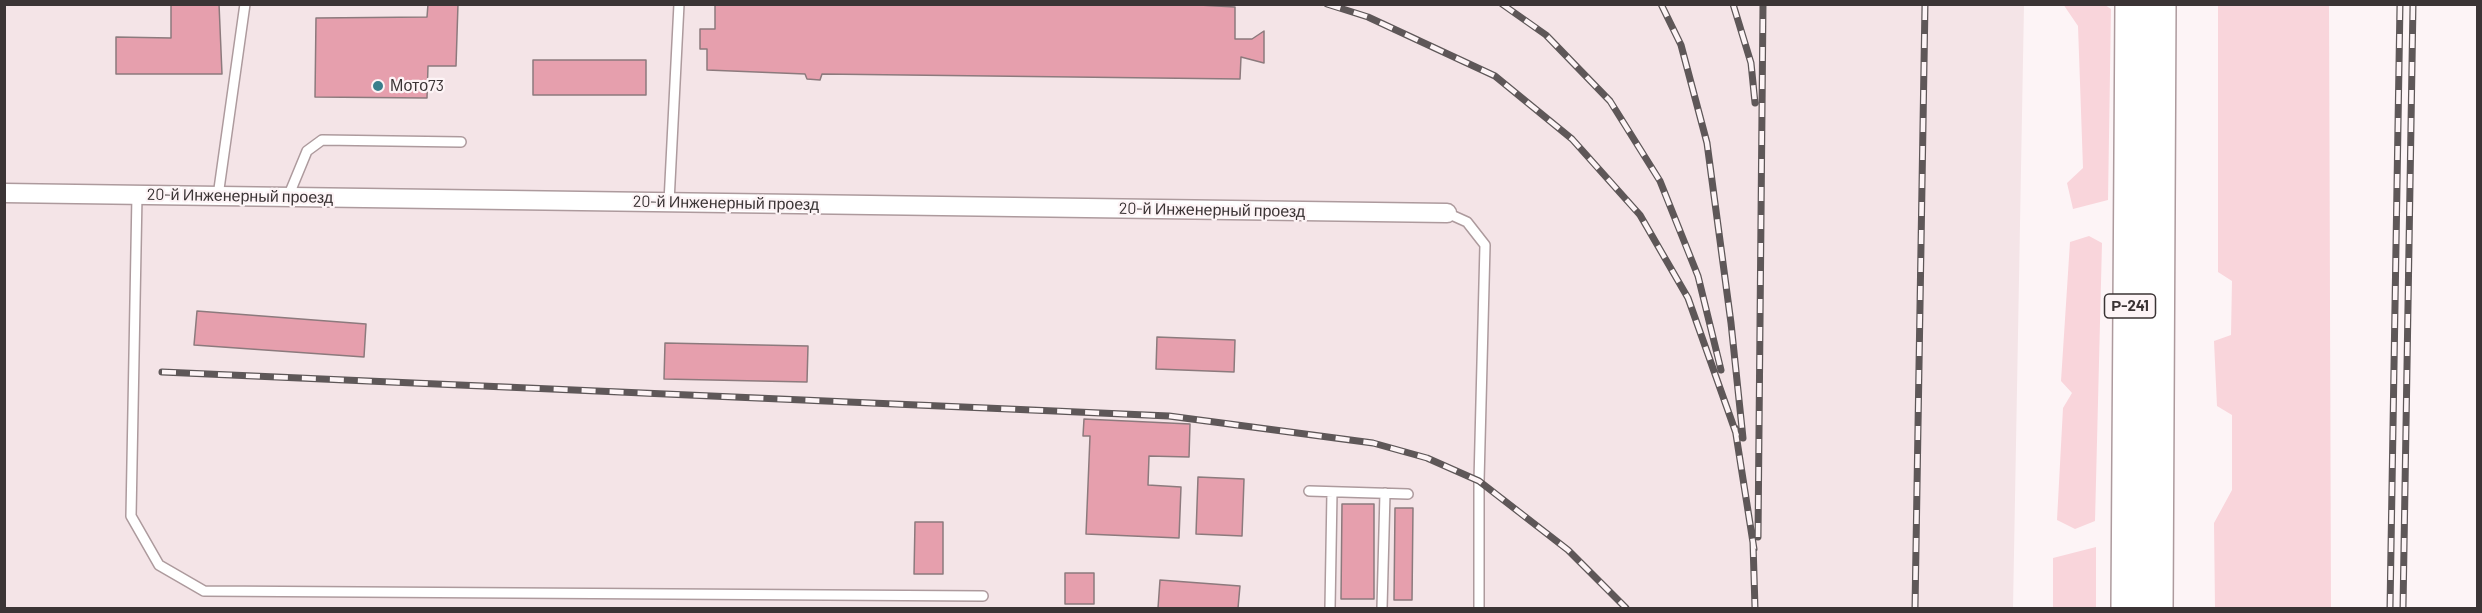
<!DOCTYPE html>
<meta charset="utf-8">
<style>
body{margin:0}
#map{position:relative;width:2482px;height:613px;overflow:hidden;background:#fdf4f6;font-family:Barlow,sans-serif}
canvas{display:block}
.frame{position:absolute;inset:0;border:6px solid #3b3435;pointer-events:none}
</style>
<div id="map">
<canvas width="2482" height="613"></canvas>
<div class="frame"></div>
</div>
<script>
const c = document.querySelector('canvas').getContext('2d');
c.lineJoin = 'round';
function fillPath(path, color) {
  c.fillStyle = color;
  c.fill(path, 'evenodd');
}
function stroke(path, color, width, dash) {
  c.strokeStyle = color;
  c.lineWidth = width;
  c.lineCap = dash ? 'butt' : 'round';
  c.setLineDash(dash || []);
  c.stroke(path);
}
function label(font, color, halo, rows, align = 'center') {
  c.font = font + ' Barlow,sans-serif';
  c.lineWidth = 4.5;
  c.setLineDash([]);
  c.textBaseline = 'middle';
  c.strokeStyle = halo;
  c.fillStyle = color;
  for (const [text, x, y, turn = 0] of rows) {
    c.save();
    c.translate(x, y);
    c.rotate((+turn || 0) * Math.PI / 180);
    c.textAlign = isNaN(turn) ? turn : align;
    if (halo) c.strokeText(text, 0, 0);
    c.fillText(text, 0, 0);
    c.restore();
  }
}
fillPath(new Path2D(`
 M4,5h2020l-11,603h-2008z`), '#f4e4e7');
fillPath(new Path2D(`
 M2063,4l42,1 6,4 -3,191 -35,9 -6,-26 16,-15 -5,-142z
 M2218,5h111l2,603h-116l-1,-85 18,-33v-75l-15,-9 -3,-65 17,-6 1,-54 -14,-9z
 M2089,236l13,7 -7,278 -20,8 -18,-9 6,-112 9,-15 -11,-12 9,-139z
 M2096,547v61h-43v-50z`), '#f9d5db');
const building = new Path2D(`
 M171,4h48l3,70h-106v-37l55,1z
 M428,4h30l-2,62h-28l-1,32 -112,-1 1,-79 111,-1z
 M715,4h466l54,3v32h17l12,-8v32l-23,-6 -1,22 -418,-5 -2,6 -13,-1 -2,-5 -98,-4v-21h-7v-20h15z
 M533,60h113v35h-113z
 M197,311l169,13 -2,33 -170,-12z
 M1157,337l78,3 -1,32 -78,-3z
 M665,343l143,3 -1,36 -143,-3z
 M1084,419l106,5 -1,33 -40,-1 -1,29 33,2 -2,51 -93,-4 4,-98h-7z
 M1198,477l46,2 -2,57 -46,-2z
 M1342,504h32v95h-33z
 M1395,508h18l-1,92h-18z
 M915,522h28v52h-29z
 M1065,573h29v31h-29z
 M1160,580l80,6 -2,22h-80z`);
fillPath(building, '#e69fad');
stroke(building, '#8c7a7d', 1.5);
const lane = new Path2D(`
 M137,195l-6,321 28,49 45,26 779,5
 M218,196l27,-192
 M288,197l19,-46 15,-11 139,2
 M669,202l10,-198
 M1447,213l20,9 18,23 -6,236v127
 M1309,491l99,3
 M1330,608l2,-116
 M1382,608l3,-115`);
const street = new Path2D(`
 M4,193l1443,20`);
const highway = new Path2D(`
 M2128,608l4,-604
 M2156,608l3,-604`);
stroke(lane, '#ad9a9d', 12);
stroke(street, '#ad9a9d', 21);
stroke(highway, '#ad9a9d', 36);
stroke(lane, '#fff', 9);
stroke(street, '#fff', 18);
stroke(highway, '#fff', 33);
const rail = new Path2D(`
 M1327,4l41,13 127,59 77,63 68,76 48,83 49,138
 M1502,4l44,31 64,66 50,80 38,95 23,94
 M1661,4l20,41 26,98 24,180 12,115
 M1733,4l18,59 4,40
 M162,372l1007,44 204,27 54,15 52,23 89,69 58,58
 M1735,428l19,121
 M1758,537l5,-533
 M1753,543l2,65
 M1915,608l10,-604
 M2390,608l10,-604
 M2403,608l10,-604`);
stroke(rail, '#5e5758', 7);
stroke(rail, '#fdf4f6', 4.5, [14]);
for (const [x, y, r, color] of [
 [378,86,6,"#397e8c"]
]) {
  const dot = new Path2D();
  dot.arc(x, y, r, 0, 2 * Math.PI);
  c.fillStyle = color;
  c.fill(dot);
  stroke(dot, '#fdf4f6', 2);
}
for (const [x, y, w] of [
 [2130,306,51]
]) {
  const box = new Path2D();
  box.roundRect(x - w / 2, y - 12, w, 24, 4.5);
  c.fillStyle = '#fdf4f6';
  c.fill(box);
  stroke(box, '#3b3435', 1.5);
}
label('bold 15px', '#3b3435', null, [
 ["Р-241",2130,306]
]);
label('16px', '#3b3435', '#fdf4f6', [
 ["Мото73",390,86]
], 'left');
label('16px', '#3b3435', '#fdf4f6', [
 ["20-й Инженерный проезд",240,196,1],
 ["20-й Инженерный проезд",726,203,1],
 ["20-й Инженерный проезд",1212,210,1]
]);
</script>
